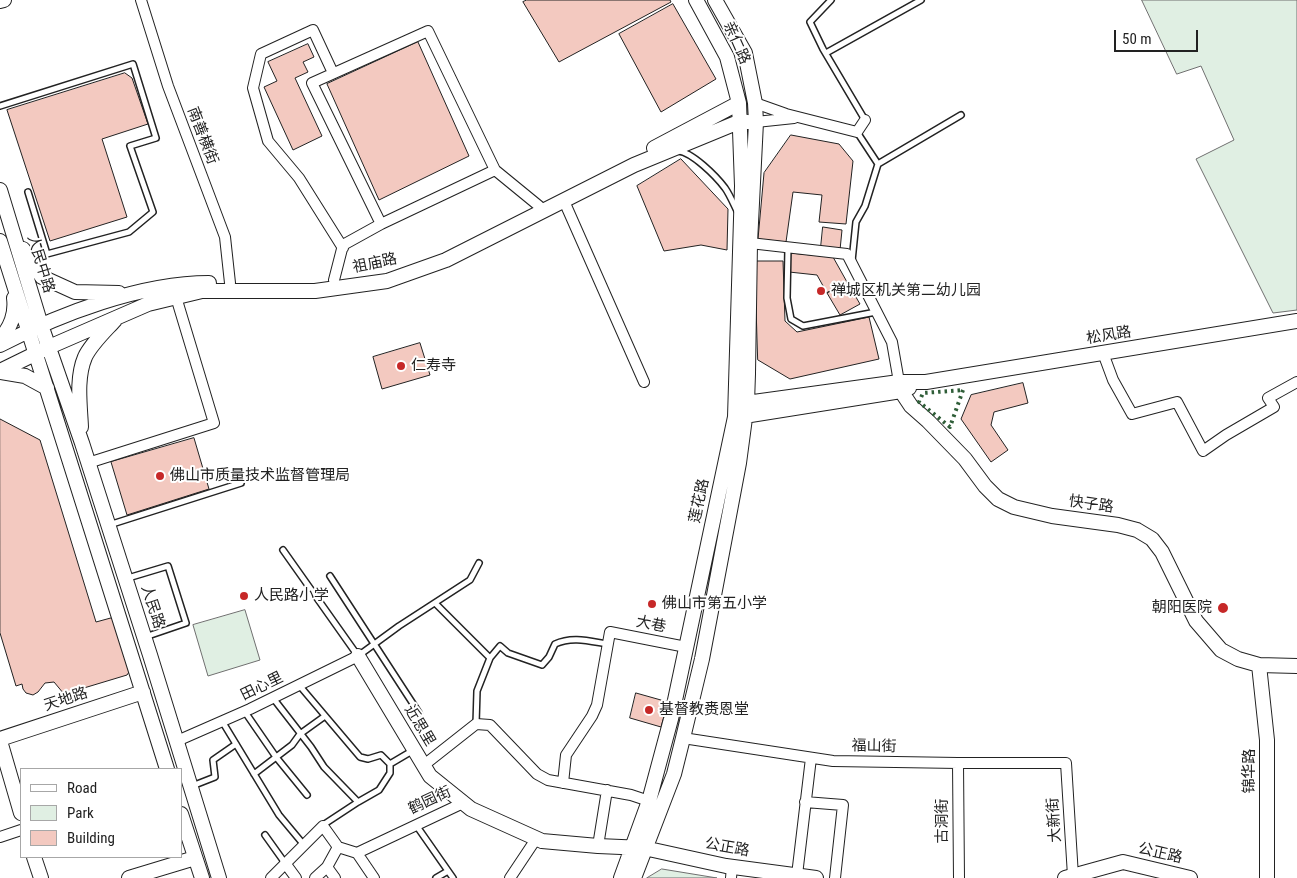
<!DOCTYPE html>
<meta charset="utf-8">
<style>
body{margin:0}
#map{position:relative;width:1297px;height:878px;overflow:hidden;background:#fff;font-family:"Roboto Condensed",sans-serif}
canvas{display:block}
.legend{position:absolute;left:20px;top:768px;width:162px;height:90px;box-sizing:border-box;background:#fff;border:1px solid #a7a7a7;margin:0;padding:6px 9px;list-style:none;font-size:15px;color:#222}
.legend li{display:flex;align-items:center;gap:10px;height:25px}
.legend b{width:25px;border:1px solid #a7a7a7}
.scale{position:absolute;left:1114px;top:30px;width:84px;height:22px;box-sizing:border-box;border:2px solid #222;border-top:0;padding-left:6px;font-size:15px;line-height:18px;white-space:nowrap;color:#222;-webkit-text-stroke:4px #fff;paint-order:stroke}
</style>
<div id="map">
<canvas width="1297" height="878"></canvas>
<ul class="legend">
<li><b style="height:6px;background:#fff"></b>Road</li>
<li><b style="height:14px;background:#e0efe3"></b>Park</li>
<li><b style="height:14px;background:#f3c9c0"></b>Building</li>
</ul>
<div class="scale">50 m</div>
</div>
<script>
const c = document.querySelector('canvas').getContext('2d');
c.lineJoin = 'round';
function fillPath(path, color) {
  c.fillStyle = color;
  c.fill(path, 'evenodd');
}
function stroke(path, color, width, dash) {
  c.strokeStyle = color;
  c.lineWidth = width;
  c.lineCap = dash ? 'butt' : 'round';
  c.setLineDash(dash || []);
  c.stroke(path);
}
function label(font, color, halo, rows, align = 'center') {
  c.font = font + ' "Roboto Condensed","Noto Sans SC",sans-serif';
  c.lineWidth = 4;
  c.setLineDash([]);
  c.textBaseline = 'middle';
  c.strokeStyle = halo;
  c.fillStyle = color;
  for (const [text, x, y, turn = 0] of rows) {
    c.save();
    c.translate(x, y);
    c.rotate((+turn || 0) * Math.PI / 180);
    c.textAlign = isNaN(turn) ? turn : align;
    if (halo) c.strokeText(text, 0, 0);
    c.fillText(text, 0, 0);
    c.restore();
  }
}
const green = new Path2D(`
 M1142,0h155v310l-24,3 -77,-154 38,-19 -33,-74 -24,8z
 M245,610l15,50 -52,16 -15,-51z
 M662,869l55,9h-70z`);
fillPath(green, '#e0efe3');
stroke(green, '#6f6f6f', 1);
const building = new Path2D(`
 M527,0h143l1,2 -112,60 -36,-60z
 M673,4l43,75 -55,33 -42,-78z
 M418,42l51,114 -90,44 -52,-116z
 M308,44l6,13 -11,5 5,10 -13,6 27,58 -29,14 -29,-63 13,-6 -9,-19z
 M125,73l7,5 16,46 -46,15 25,78 -77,24 -43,-131z
 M791,135l48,9 14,17 -7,63 -27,-2 3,-27 -29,-3 -7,50 -28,-3 6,-66z
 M681,159l47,50 -1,41 -26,-5 -37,6 -27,-65z
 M823,227l19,3 -2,20 -19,-3z
 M790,253l43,4 14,25 -20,11 -10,-18 -28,-3z
 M755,261h28l2,60 12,11 72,-15 10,42 -89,20 -32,-19z
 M847,282l13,22 -20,11 -13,-22z
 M420,343l10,32 -48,14 -9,-32z
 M1023,383l5,20 -34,9 -3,13 17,25 -17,12 -30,-43 10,-24z
 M0,419l40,21 56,182 22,-6 15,50 -6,9 -63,19 -10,-12 -9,1 -7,9 -5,3 -7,-2 -3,-4 -1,-5 -6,2 -16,-53z
 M194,438l15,51 -82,26 -16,-53z
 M636,693l32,9 -7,25 -31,-9z`);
fillPath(building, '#f3c9c0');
stroke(building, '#222', 1);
const lane = new Path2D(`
 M831,0l-21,22 13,27 42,71
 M826,53l95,-53
 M0,106l133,-42 23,74 -26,8 23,66 -24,20 -82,22 -19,-62
 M678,151c14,1 38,25 47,37 5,7 9,17 13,25
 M878,164l83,-49
 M788,248l-1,50 4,21 12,7 73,-14
 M852,261l4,-39 9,-16 13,-42 -21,-32
 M109,525l132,-42
 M283,550l75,106 41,-30 71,-46 9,-17
 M330,576l89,137
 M128,578l40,-12 18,57 -41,14
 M435,603l55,55
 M299,685l61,72 8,2 13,-4 9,9
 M273,698l38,49 13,20 34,35
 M245,712l31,45 31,38
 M222,721l57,94 25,30
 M476,724l1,-33 13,-33 10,-12 8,7 34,12 7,-8 6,-13c17,-8 34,-3 52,0
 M254,774l38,-29 8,-11 25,-18
 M192,786l23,-9 -2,-17 23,-16
 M323,825l35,-23 21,-12 11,-17v-9l22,-13
 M416,825l37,53
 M265,835l20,28
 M436,878l12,-7`);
const street = new Path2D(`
 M141,0l27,86 57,151 5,46
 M333,73l-20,-43 -52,24 -8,34 15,53 31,37 44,70
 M755,103l31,11 71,18 8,-12
 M756,122l38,-4
 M564,201l80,181
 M381,224l114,-54
 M750,243l97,11 45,88 7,40
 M334,280l9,-35 38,-21 -69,-141 116,-52 67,139 44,36
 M1103,353l10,27 19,34 45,-12 26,49 23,-16 48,-28 -6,-9 29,-16
 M88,463l126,-40 -38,-126
 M683,738l150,23 125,2h108l7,113
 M177,741l73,-32 108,-53
 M958,763l1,115
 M424,765l52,-41 14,1 47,49 11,6 83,15 18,6
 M563,783l3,-28 26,-39 5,-11 13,-73 76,15
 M805,802l38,3 -8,73
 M0,837l21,-7
 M598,846l9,-56
 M357,853l17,25
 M285,863l11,15
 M327,867l8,11
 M797,875l14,-117
 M271,878l52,-52 15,21 19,6 106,-50
 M315,878l12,-11 11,-20
 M510,878l26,-39
 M731,878l1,-11`);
const secondary = new Path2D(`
 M0,1l4,-1
 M654,148l85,-45
 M0,190l41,135 41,118 68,212 69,223
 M0,241l167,528
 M23,249l19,28 33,15 44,1
 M0,338c11,-10 16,-25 14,-40
 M0,345c60,-31 141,-62 209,-62
 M0,371l49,-24 99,-43 54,-13h113l72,-10 59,-21 188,-95 107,-44 6,1
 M0,372l25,4 22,12
 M899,382l2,9 10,15 17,15 37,38 20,27 13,13 16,8 38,9 66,9 19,5 15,9 10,13 34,69 25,29 17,9 21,6 38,1
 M739,404l160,-22h27l371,-61
 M738,417l163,-26 8,-3
 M81,427c-1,-22 -5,-49 4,-70 6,-13 20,-26 30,-37
 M358,656l72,120 41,33 71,32 56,5 46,2 82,18 90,12
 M1259,665l8,75v138
 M0,739l143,-47
 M0,741l21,72
 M181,814l21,64
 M34,857l7,21
 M129,878l66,-20
 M621,878l28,-77 22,-82 64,-302 7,-231 -3,-83 -12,-46 -31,-57
 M634,878l40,-104 9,-36 19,-79 37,-196 8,-60 1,-29 2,-131 6,-121 -1,-19 -10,-50 -30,-53
 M1065,878l58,-16 67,16`);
stroke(lane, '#222', 8);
stroke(street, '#222', 12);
stroke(secondary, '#222', 16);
stroke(lane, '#fff', 5);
stroke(street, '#fff', 10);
stroke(secondary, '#fff', 14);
stroke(new Path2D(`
 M963,390l-13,37 -31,-25 4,-9z`), '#2f5e38', 4, [2.5, 4]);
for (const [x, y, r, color] of [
 [821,291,5,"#c62828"],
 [401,366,5,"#c62828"],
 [160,476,5,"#c62828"],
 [244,596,5,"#c62828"],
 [652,604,5,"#c62828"],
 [1223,608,6,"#c62828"],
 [649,710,5,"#c62828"]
]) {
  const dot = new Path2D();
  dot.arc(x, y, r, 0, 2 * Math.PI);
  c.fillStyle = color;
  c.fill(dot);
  stroke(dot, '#fff', 2);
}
label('15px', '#222', '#fff', [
 ["亲仁路",736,43,66],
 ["南善横街",202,136,69],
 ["人民中路",40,264,73],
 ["祖庙路",375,264,-12],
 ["松风路",1109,336,-9],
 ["莲花路",700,501,-78],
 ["快子路",1091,505,8],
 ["人民路",152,607,72],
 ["大巷",651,625,11],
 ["田心里",262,687,-26],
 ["天地路",66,700,-18],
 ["近思里",419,726,59],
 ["福山街",874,747,1],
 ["锦华路",1250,771,-90],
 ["鹤园街",430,801,-25],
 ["大新街",1055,820,-94],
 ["古洞街",943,821,-90],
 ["公正路",727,848,10],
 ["公正路",1160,854,13]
]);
label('15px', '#222', '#fff', [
 ["禅城区机关第二幼儿园",831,291],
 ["仁寿寺",411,366],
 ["佛山市质量技术监督管理局",170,476],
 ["人民路小学",254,596],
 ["佛山市第五小学",662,604],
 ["朝阳医院",1212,608,"right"],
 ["基督教赉恩堂",659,710]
], 'left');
</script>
